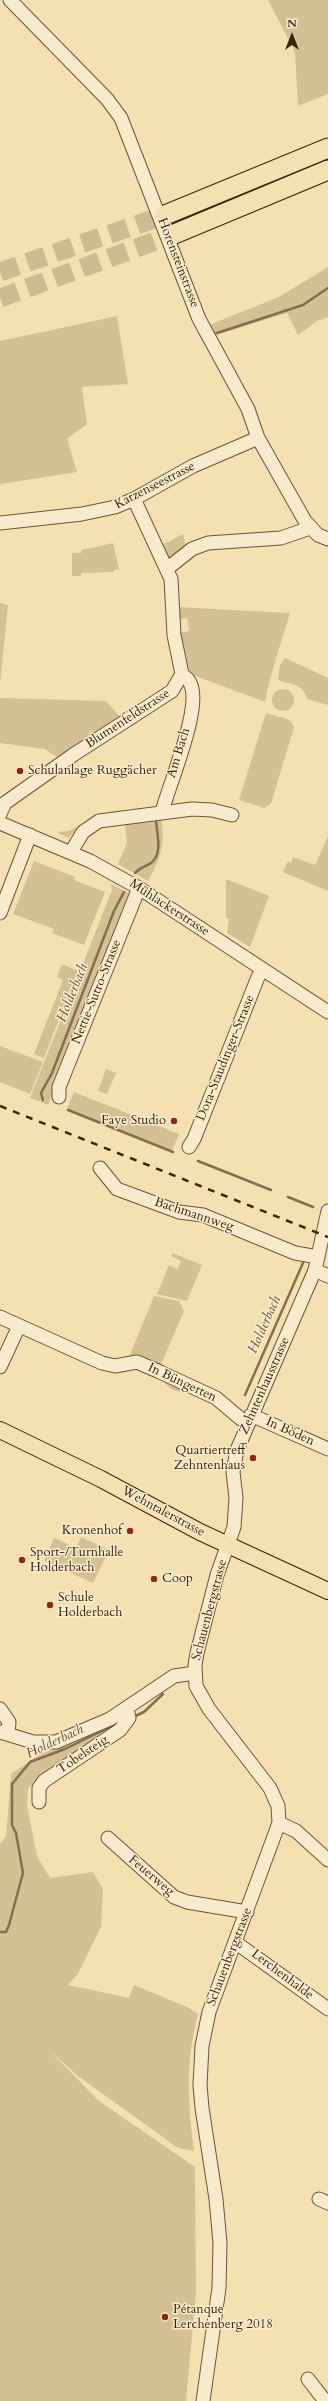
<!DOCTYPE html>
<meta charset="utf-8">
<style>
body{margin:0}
#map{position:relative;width:328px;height:2401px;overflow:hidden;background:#f5e0b2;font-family:Cardo,serif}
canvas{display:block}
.north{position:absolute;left:272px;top:16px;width:40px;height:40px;-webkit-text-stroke:3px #f8ebcd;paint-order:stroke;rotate:0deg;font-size:11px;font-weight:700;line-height:16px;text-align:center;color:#3b240c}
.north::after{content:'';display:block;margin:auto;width:14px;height:18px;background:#3b240c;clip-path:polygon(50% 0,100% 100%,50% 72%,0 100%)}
</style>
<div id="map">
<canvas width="328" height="2401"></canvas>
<div class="north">N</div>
</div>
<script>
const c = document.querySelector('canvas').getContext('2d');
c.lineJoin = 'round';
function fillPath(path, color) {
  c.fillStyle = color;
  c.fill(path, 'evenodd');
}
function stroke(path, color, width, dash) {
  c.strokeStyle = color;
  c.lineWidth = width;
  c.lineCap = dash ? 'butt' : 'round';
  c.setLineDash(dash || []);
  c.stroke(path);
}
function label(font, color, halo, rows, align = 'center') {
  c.font = font + ' Cardo,serif';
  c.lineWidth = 3;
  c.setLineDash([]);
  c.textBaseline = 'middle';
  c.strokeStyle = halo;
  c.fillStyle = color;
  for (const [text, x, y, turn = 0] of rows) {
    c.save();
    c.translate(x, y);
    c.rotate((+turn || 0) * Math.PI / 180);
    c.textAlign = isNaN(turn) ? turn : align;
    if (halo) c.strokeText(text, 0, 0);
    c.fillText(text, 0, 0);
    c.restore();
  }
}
fillPath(new Path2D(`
 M268,0h60v94l-30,12 -3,-54z
 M328,267v50l-11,4 -19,14 -11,-22 -74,23 -4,-11 70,-28z
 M117,316l11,68 -46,3 5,37 -20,15 10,33 -77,12v-143z
 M183,534l3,13 -13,12 -5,-2 -8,-11z
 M113,543l6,26 -5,1v2l-33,1v3h-9v-23h9v-3z
 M0,603l8,2 -8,79z
 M178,607l112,6c-9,30 -19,58 -25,89l-75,-28 -10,-41 9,-2 -2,-13 -9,2z
 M285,658l43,20v27l-21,-6c-5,-17 -16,-14 -29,-19l2,-15z
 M272 700a11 11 0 1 1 22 0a11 11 0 1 1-22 0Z
 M0,698l106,3 15,17 -60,42 -16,-11 -45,-6z
 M266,713l24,7 4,7 -23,77 -7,4 -25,-8z
 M161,818c5,24 -1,43 -13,63l-30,-17 9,-21 -2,-19z
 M82,825l-14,13 -11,-6 11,-1z
 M328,836v55l-45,-19 5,-11 3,2 2,-6 22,8z
 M34,861l41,16 -1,3 31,12 -21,53 -32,-12 2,-4 -41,-15z
 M226,879l43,17 -19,51 -23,-14 2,-14 -3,-1z
 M111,884l21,11 -84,210 -18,-7 82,-208z
 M62,964l16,7 -34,87 -10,-4 29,-74 -6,-3z
 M0,1046l43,16 -13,32 -30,-12z
 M106,1069l10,4 -9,21 -9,-3z
 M74,1092l105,42 -7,17 -105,-42z
 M173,1253l29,12 -15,36 -30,-7 12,-29 9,4 3,-8 -10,-5z
 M154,1296l25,5 5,10 -25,58 -32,-7z
 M163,1380l26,12c-12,1 -20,-2 -26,-12z
 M81,1537l28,13 -16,33 -49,-22 10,-23 22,10z
 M118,1722l2,2 -92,64 -1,18 10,50 13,22 43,-6 10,17 -2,38 -23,47 -10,11 61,13 5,-13 55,23 9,6c-13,49 -10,88 -4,137l-16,-3 -100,-72 -29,-26 50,51 96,66 1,126 -10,108h-186v-557l6,-8 5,-62 31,-21 35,-11z`), '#d5c096');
stroke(new Path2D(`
 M217,333l86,-28 25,-17
 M135,873c5,-6 10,-6 16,-10 12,-9 6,-29 5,-42
 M43,1100l-2,-7 11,-20 62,-162 10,-19
 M68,1110l105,42
 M198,1161l73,29
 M288,1197l25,10
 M245,1395l58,-132
 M133,1717l11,-5 19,-18
 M0,1932h6l3,-7 14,-52 -7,-40 -4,-8v-41l18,-22 35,-13 53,-26`), '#856e4e', 2.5);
stroke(new Path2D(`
 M0,272l165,-57
 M0,298l172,-63`), '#d0ba91', 19, [19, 10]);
const minor = new Path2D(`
 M10,0l97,99 14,19 78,201 49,90 10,29 47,83 13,14 10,4
 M0,523l82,-9 33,-7 19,-8 59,-33 65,-28
 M168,568l24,-19 16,-6 73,-5 29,-10
 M162,812c7,-28 41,-106 28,-129 -1,-4 -6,-7 -8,-9
 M0,814l5,-11 68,-48 99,-64 10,-17 -8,-39 -3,-56 -37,-80
 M0,823l90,38 49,27 189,124
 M71,852l12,-20 16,-11 93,-12 20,1 20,5
 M0,913l30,-78
 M59,1097v-10l80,-199
 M189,1147l5,-8 64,-162 5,-7
 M100,1168l17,21 62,23 24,3 92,38 23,4
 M315,1270l13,6
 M0,1317l102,46 13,3 22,-4 23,10 56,26 25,21 7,3
 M0,1367l19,-41
 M251,1415l77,34
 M0,1709l9,13 -1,12
 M0,1732l33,10h23l54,-23 64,-43 21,-3
 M39,1802v-14l5,-7 76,-51 9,-12 -2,-9
 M279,1823l17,8 32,29
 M108,1838l66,59 13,5 60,10
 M235,1942l93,67
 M319,2199l9,4
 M308,2379l17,22
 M203,2401l16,-113 1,-45 -4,-44 -14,-91 -2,-23 2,-39 7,-34 70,-189 -1,-17 -8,-18 -61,-79 -13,-23 -1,-21 2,-12 20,-78 17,-48 2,-29 -3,-26 4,-22 78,-180 13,-59`);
const major = new Path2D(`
 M0,1430l101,49 99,53 128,59`);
const highway = new Path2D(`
 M165,215l163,-67
 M172,235l156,-65`);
stroke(minor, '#6a5336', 15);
stroke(major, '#3b240c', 18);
stroke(highway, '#3b240c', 21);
stroke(minor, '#f8ebcd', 13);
stroke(major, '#f5e0b2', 16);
stroke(highway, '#f5e0b2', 19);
stroke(new Path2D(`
 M0,1106l328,131`), '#3b240c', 2.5, [7, 7]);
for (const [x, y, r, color] of [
 [20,771,4,"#8f2418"],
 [174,1121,4,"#8f2418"],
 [253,1458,4,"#8f2418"],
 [130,1531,4,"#8f2418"],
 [22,1560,4,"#8f2418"],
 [154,1579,4,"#8f2418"],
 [50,1605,4,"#8f2418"],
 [165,2317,4,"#8f2418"]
]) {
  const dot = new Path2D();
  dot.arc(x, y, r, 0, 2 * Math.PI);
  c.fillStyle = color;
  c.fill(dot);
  stroke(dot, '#f8ebcd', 1.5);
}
label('13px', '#3b240c', '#f8ebcd', [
 ["Horensteinstrasse",178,263,69],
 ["Katzenseestrasse",155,486,-27],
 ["Blumenfeldstrasse",128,719,-33],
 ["Am Bach",179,753,-73],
 ["Mühlackerstrasse",169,908,33],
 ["Nettie-Sutro-Strasse",97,992,-68],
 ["Dora-Staudinger-Strasse",226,1058,-68],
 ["Bachmannweg",194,1215,18],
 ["In Büngerten",182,1383,25],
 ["Zehntenhausstrasse",265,1386,-66],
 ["In Böden",290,1432,24],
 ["Wehntalerstrasse",163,1512,28],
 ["Schauenbergstrasse",210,1610,-75],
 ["Tobelsteig",83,1755,-34],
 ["Feuerweg",151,1876,40],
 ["Schauenbergstrasse",230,1957,-69],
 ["Lerchenhalde",282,1975,37]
]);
label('13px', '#3b240c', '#f8ebcd', [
 ["Schulanlage Ruggächer",28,771],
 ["Faye Studio",166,1121,"right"],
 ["Quartiertreff",245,1451,"right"],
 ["Zehntenhaus",245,1466,"right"],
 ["Kronenhof",122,1531,"right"],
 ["Sport-/Turnhalle",30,1553],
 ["Holderbach",30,1568],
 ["Coop",162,1579],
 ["Schule",58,1598],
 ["Holderbach",58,1613],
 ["Pétanque",173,2310],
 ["Lerchenberg 2018",173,2325]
], 'left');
label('italic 14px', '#664f32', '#f8ebcd', [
 ["Holderbach",73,993,-68],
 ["Holderbach",265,1325,-66],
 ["Holderbach",55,1742,-25]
]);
</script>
